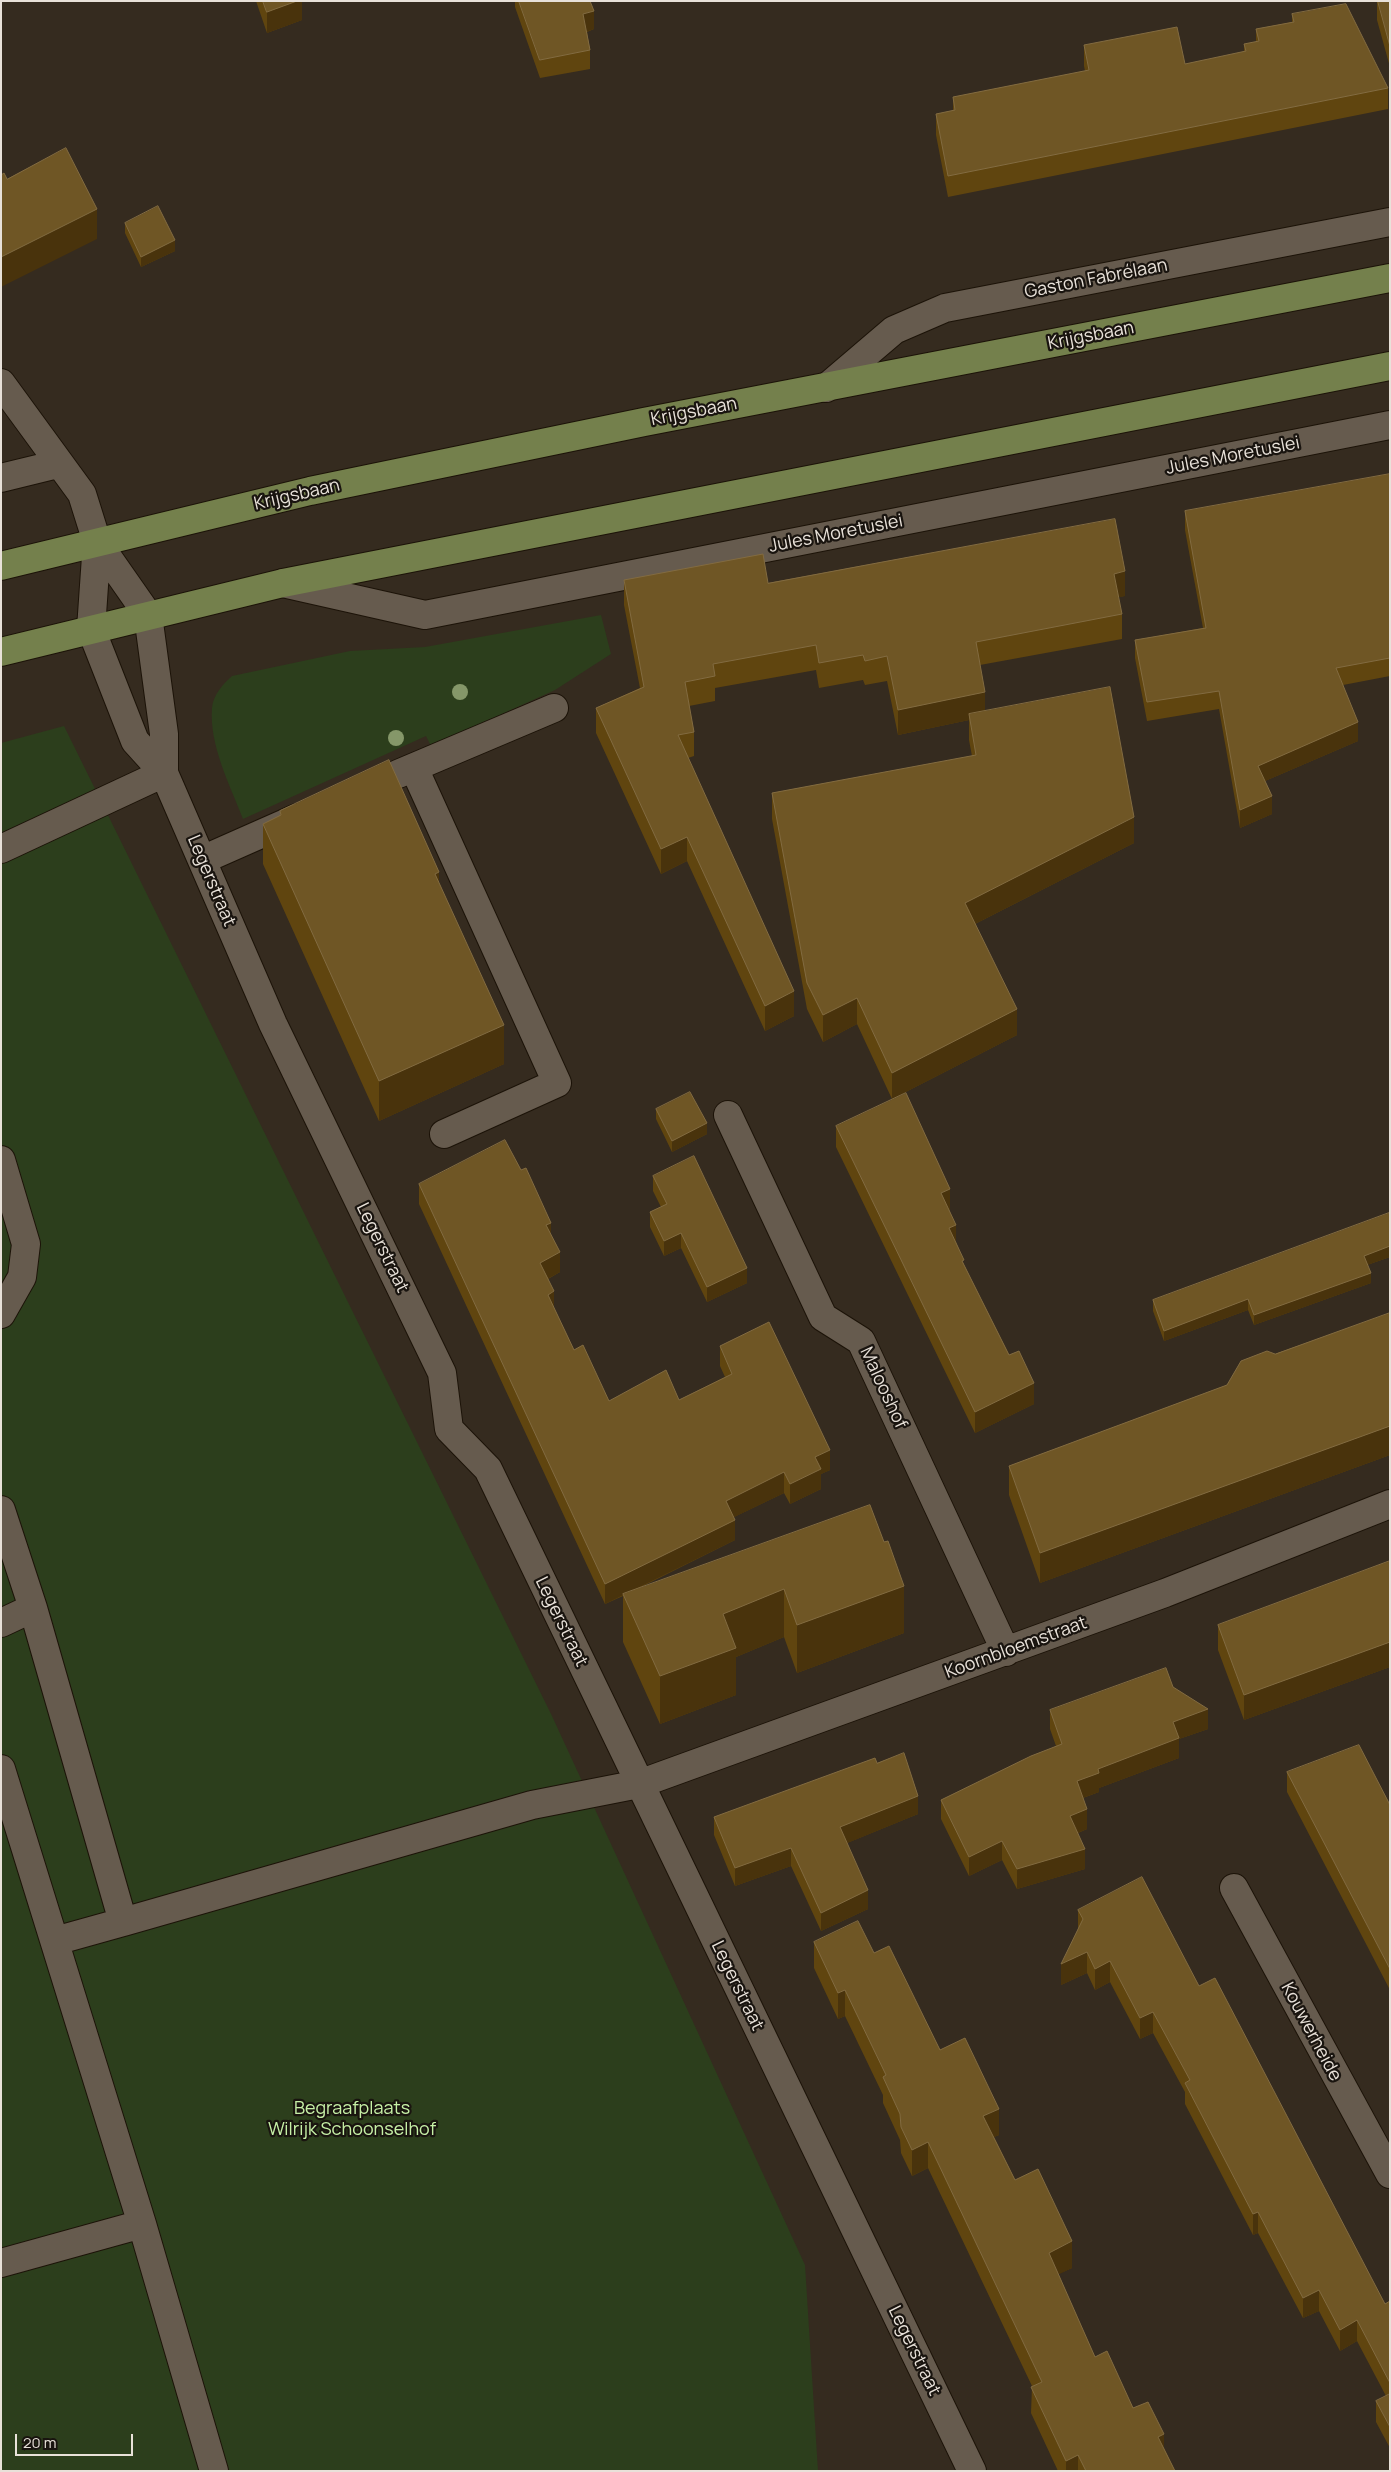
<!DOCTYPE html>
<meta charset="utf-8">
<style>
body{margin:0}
#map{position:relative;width:1391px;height:2472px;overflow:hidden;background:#352b1f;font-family:Manrope,sans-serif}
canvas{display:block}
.frame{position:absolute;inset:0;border:2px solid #e8e1d9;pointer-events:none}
.scale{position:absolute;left:15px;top:2434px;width:118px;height:22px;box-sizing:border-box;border:2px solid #e8e1d9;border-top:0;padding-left:6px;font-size:15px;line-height:18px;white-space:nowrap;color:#e8e1d9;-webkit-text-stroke:4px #19140f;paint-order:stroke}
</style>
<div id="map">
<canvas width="1391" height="2472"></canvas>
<div class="frame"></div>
<div class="scale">20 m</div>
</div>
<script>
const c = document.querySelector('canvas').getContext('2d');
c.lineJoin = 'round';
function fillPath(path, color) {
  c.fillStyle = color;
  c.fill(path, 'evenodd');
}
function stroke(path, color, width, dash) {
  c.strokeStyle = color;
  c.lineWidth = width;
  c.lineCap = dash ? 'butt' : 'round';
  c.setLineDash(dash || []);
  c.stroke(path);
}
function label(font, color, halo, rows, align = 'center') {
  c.font = font + ' Manrope,sans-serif';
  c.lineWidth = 4.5;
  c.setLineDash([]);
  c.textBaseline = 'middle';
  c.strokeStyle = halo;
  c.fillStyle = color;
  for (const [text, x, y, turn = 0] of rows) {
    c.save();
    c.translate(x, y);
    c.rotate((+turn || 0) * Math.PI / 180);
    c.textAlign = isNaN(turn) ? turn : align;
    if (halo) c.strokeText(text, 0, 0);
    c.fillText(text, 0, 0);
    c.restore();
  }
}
fillPath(new Path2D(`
 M601,615l10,39 -56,36 -124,56 -5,-10 -183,83c-13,-34 -34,-74 -31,-111 1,-13 11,-24 20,-32l118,-25 75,-4z
 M64,726l488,990 253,549 13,206h-817v-1728z`), '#2c3e1c');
const minor = new Path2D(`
 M1,383l81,111 15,48 51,73 16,119v39
 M826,388l68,-58 51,-22 445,-86
 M1,478l57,-14
 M97,542l-6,87 44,112 29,32 109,251 169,349 7,56 39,40 484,1002
 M283,583l142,32 965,-190
 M414,768l143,315 -113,51
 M398,774l156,-66
 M1,849l163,-76
 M202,860l95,-42
 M728,1115l95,202 38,24 145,311
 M1,1160l25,84 -4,33 -21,37
 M1,1510l32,98 90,314 409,-117 107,-21 526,-191 225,-89
 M1,1623l32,-15
 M1,1769l141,455 72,247
 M1234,1888l156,286
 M55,1941l68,-19
 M1,2263l141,-39`);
const major = new Path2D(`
 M1,566l309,-75 334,-69 746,-144
 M1,652l282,-69 1107,-217`);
stroke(minor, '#1c1308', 30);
stroke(major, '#1c1308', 30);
stroke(minor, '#665b4e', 28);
stroke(major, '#74804c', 28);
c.fillStyle = '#859769';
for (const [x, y] of [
 [460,692],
 [396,738]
]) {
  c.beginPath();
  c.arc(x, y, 8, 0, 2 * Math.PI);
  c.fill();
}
fillPath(new Path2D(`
 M256,1h46v19l-35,13z
 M515,1h4l75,28 -7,3 3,18v19l-50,9 -25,-71z
 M1377,1h13v66l-13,-47z
 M1292,14l96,74v21l-440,88 -12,-62v-21l17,-3v-14l132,-26 -1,-5v-21l101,19 59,-12v-8l12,-2v-13l36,-7z
 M125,223l50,28 -34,16 -16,-34z
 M1390,474v202l-47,9 15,56 -93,40 7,33 -32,14 -21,-119 -72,12 -12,-63v-18l68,-12 -18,-98v-19z
 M624,580l144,3 357,13 -7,1 4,17v25l-142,26 5,46 149,132 -159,81 42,111 -125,64 -35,-75 -34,18 -16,-33 -35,-190v-26l200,-37 -3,-16v-20l-71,15 -11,-54 -22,4 -2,-5 -44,8 -3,-18 -101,18v13l-26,5 5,26v24l-6,2 106,258 -29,15 -78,-170 -26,13 -65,-141v-25l44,-20 -16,-83z
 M280,811l224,253 -125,57 -116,-257v-40l17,-8z
 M656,1109l51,25 -35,18 -16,-33z
 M836,1126l114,84h-1l7,32 8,23 70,139 -59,29 -139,-286z
 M653,1176l94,107 -40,19 -26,-54 -17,8 -14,-29v-15l11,-5 -8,-16z
 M419,1184l132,50 9,38 -12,7 6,29 20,42 35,51 70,-1 46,-23 -5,-11v-20l110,124 -9,4v15l-31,15 -6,-11 -50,24 1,23 -100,50 235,-85 34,128 -107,40 -13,-36 -48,20v38l-76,29 -37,-82v-46l-18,8 -186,-400z
 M1390,1216v41l-23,8 4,18 -117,42 -6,-15 -84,31 -11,-30v-11z
 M1390,1313v142l-350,128 -31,-88v-29l218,-81 48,-31z
 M1390,1561v106l-146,53 -26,-70v-25z
 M1173,1687l35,42 -29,10v19l-80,30v4l-16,6 4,31 -9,4 7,36 -68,20 -15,-29 -33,16 -28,-57v-19l115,-54 -6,-17v-19z
 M877,1763l41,51 -71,29 21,66 -47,22 -30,-65 -56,20 -21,-51v-18z
 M1287,1772l103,33v185l-103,-198z
 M1078,1910l121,76 186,318 5,-3v147l-14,-26v-21l10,-5 -29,-55 -17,10 -21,-40 -16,7 -45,-85 -5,2 -68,-131v-12l-32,-59 -13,6 -30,-57 -15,8 -8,-17 -26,12 17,-56z
 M814,1942l60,11 125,182 -5,2 21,43 57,88 -14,6 37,83 69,91 11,23h-117l-27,-58 1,-27 -104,-218 -16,8 -11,-23 -1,-13 -17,-37v-8l-38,-79 -7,3 -24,-51z`), '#60450f');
fillPath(new Path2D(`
 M297,1h5v19l-35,13v-21z
 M594,11v18l-11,4v-19z
 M97,209v30l-96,48v-30z
 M175,240v11l-34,16v-10z
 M1125,571v25l-11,2v-24z
 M985,692v25l-16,-3v6l-71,15v-25z
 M1358,722v19l-100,43v-18z
 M1272,796v18l-32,14v-18z
 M1134,817v26l-169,86v-26z
 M687,837v24l-26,13v-25z
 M439,872v39l-4,-37z
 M794,991v25l-29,15v-25z
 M857,998v26l-34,18v-27z
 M1017,1009v26l-125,64v-26z
 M504,1025v39l-125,57v-40z
 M707,1123v11l-35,18v-11z
 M950,1189v21l-9,4v-21z
 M551,1223v21l-5,-19z
 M956,1225v21l-7,-18z
 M681,1233v15l-17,8v-15z
 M1390,1246v11l-26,9v-10z
 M560,1252v20l-20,11v-20z
 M747,1268v15l-40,19v-15z
 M1371,1273v10l-117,42v-10z
 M554,1291v21l-6,-17z
 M1248,1299v11l-84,31v-10z
 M1034,1383v21l-59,29v-21z
 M1390,1426v29l-350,128v-30z
 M830,1450v20l-9,4v15l-31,15v-20l25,-27z
 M784,1472v21l-58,28v-20z
 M735,1520v20l-130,64v-20z
 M904,1586v47l-107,40v-48z
 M784,1589v48l-48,20v38l-76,29v-48l63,-62z
 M1390,1642v25l-146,53v-25z
 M1208,1709v20l-29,10v19l-80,30v4l-22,8v-19l21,-12 75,-47z
 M918,1796v18l-78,32v-19z
 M1087,1809v20l-17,7v-20z
 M1002,1841v19l-33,16v-19z
 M791,1848v18l-56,20v-18z
 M1085,1849v20l-68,20v-20z
 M868,1890v19l-47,22v-18z
 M1087,1952v21l-26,12v-21z
 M1110,1961v21l-15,8v-21z
 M845,1990v26l-7,3v-26z
 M1153,2012v21l-13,6v-21z
 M999,2109v26l-16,7v-26z
 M928,2142v26l-16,8v-26z
 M1258,2212v21l-5,2v-21z
 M1072,2241v27l-23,11v-26z
 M1319,2290v21l-16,7v-20z
 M1357,2320v21l-17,10v-21z
 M1164,2434v26l-6,-23z
 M1078,2455v16h-12v-10z`), '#49330c');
const building = new Path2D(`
 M263,1h34l-30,11z
 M519,1h71l4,10 -11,3 7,36 -50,10z
 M1378,1h12v45z
 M1346,4l42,84 -440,88 -12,-62 19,-4 -2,-13 136,-27 -5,-25 93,-18 8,37 61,-13 -2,-7 15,-3 -3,-12 38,-7 -2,-8z
 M66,148l31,61 -96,48v-82l3,-2 3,6z
 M158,206l17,34 -34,17 -16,-34z
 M1390,474v184l-54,10 22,54 -100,44 14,30 -32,14 -21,-119 -72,11 -12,-62 71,-12 -21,-117z
 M1115,519l10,52 -11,3 8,40 -146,28 9,50 -87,18 -11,-54 -22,5 -2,-6 -44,8 -3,-18 -103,19 2,12 -30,6 9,50 -16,3 116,256 -29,15 -78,-169 -26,12 -65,-141 48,-21 -20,-107 139,-26 5,29z
 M1110,687l24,130 -169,86 52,106 -125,64 -35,-75 -34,17 -16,-32 -35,-190 204,-38 -7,-41z
 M389,760l50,112 -4,2 69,151 -125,56 -116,-257 18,-9 -1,-4z
 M690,1092l17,31 -35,18 -16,-32z
 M906,1093l44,96 -9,4 15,32 -7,3 15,32 -2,1 47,94 10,-4 15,32 -59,29 -139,-286z
 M505,1140l16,30 5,-2 25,55 -5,2 14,27 -20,11 14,28 -6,4 26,55 9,-5 26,56 57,-31 13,30 53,-26 -12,-28 49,-24 61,128 -15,7 6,12 -31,15 -6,-12 -58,29 9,19 -130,64 -186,-400z
 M694,1156l53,112 -40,19 -26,-54 -17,8 -14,-29 17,-8 -14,-28z
 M1389,1213l1,3v30l-26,10 7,17 -117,42 -6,-16 -84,32 -11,-31z
 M1390,1313v113l-350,127 -31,-87 218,-81 14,-24 26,-10 8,3z
 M870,1505l14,37 4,-1 16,45 -107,39 -13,-36 -61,25 13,34 -76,28 -37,-82z
 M1390,1561v81l-146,53 -26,-70z
 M1166,1668l7,19 35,22 -35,13 6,16 -81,31 1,4 -22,8 10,28 -17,7 15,33 -68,20 -15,-28 -33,16 -28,-57 90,-44 31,-12 -12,-34z
 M1359,1745l31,60v164l-103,-197z
 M904,1753l14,43 -78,31 28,63 -47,23 -30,-65 -56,20 -21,-51 161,-59 2,5z
 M1142,1877l57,109 16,-8 170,326 5,-3v82l-33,-63 -17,10 -21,-40 -16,8 -45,-86 -5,2 -68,-131 5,-3 -37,-68 -13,6 -30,-57 -15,8 -8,-17 -26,12 22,-45 -5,-9z
 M858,1921l16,32 15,-7 51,104 25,-12 34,71 -16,7 32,64 23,-11 34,72 -23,12 46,104 12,-6 26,57 15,-6 16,32 -6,3 17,34h-89l-8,-16 -12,6 -35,-74 11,-5 -114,-240 -16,8 -11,-23 -1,-13 -17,-37 3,-2 -41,-85 -7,3 -24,-51z
 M1390,2394v33l-14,-26z`);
fillPath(building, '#6f5625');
stroke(building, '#826b41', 1);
label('18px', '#e8e1d9', '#19140f', [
 ["Gaston Fabrélaan",1096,279,-11],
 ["Krijgsbaan",1091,336,-11],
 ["Krijgsbaan",694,412,-11],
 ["Jules Moretuslei",1233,456,-11],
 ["Krijgsbaan",297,495,-13],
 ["Jules Moretuslei",836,534,-11],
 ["Legerstraat",211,881,67],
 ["Legerstraat",382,1248,64],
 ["Malooshof",883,1388,65],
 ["Legerstraat",561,1622,64],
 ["Koornbloemstraat",1016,1648,-20],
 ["Legerstraat",737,1986,64],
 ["Kouwerheide",1311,2032,62],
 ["Legerstraat",914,2351,64]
]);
label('18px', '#c6f0a6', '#19140f', [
 ["Begraafplaats",352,2109],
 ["Wilrijk Schoonselhof",352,2130]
]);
</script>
